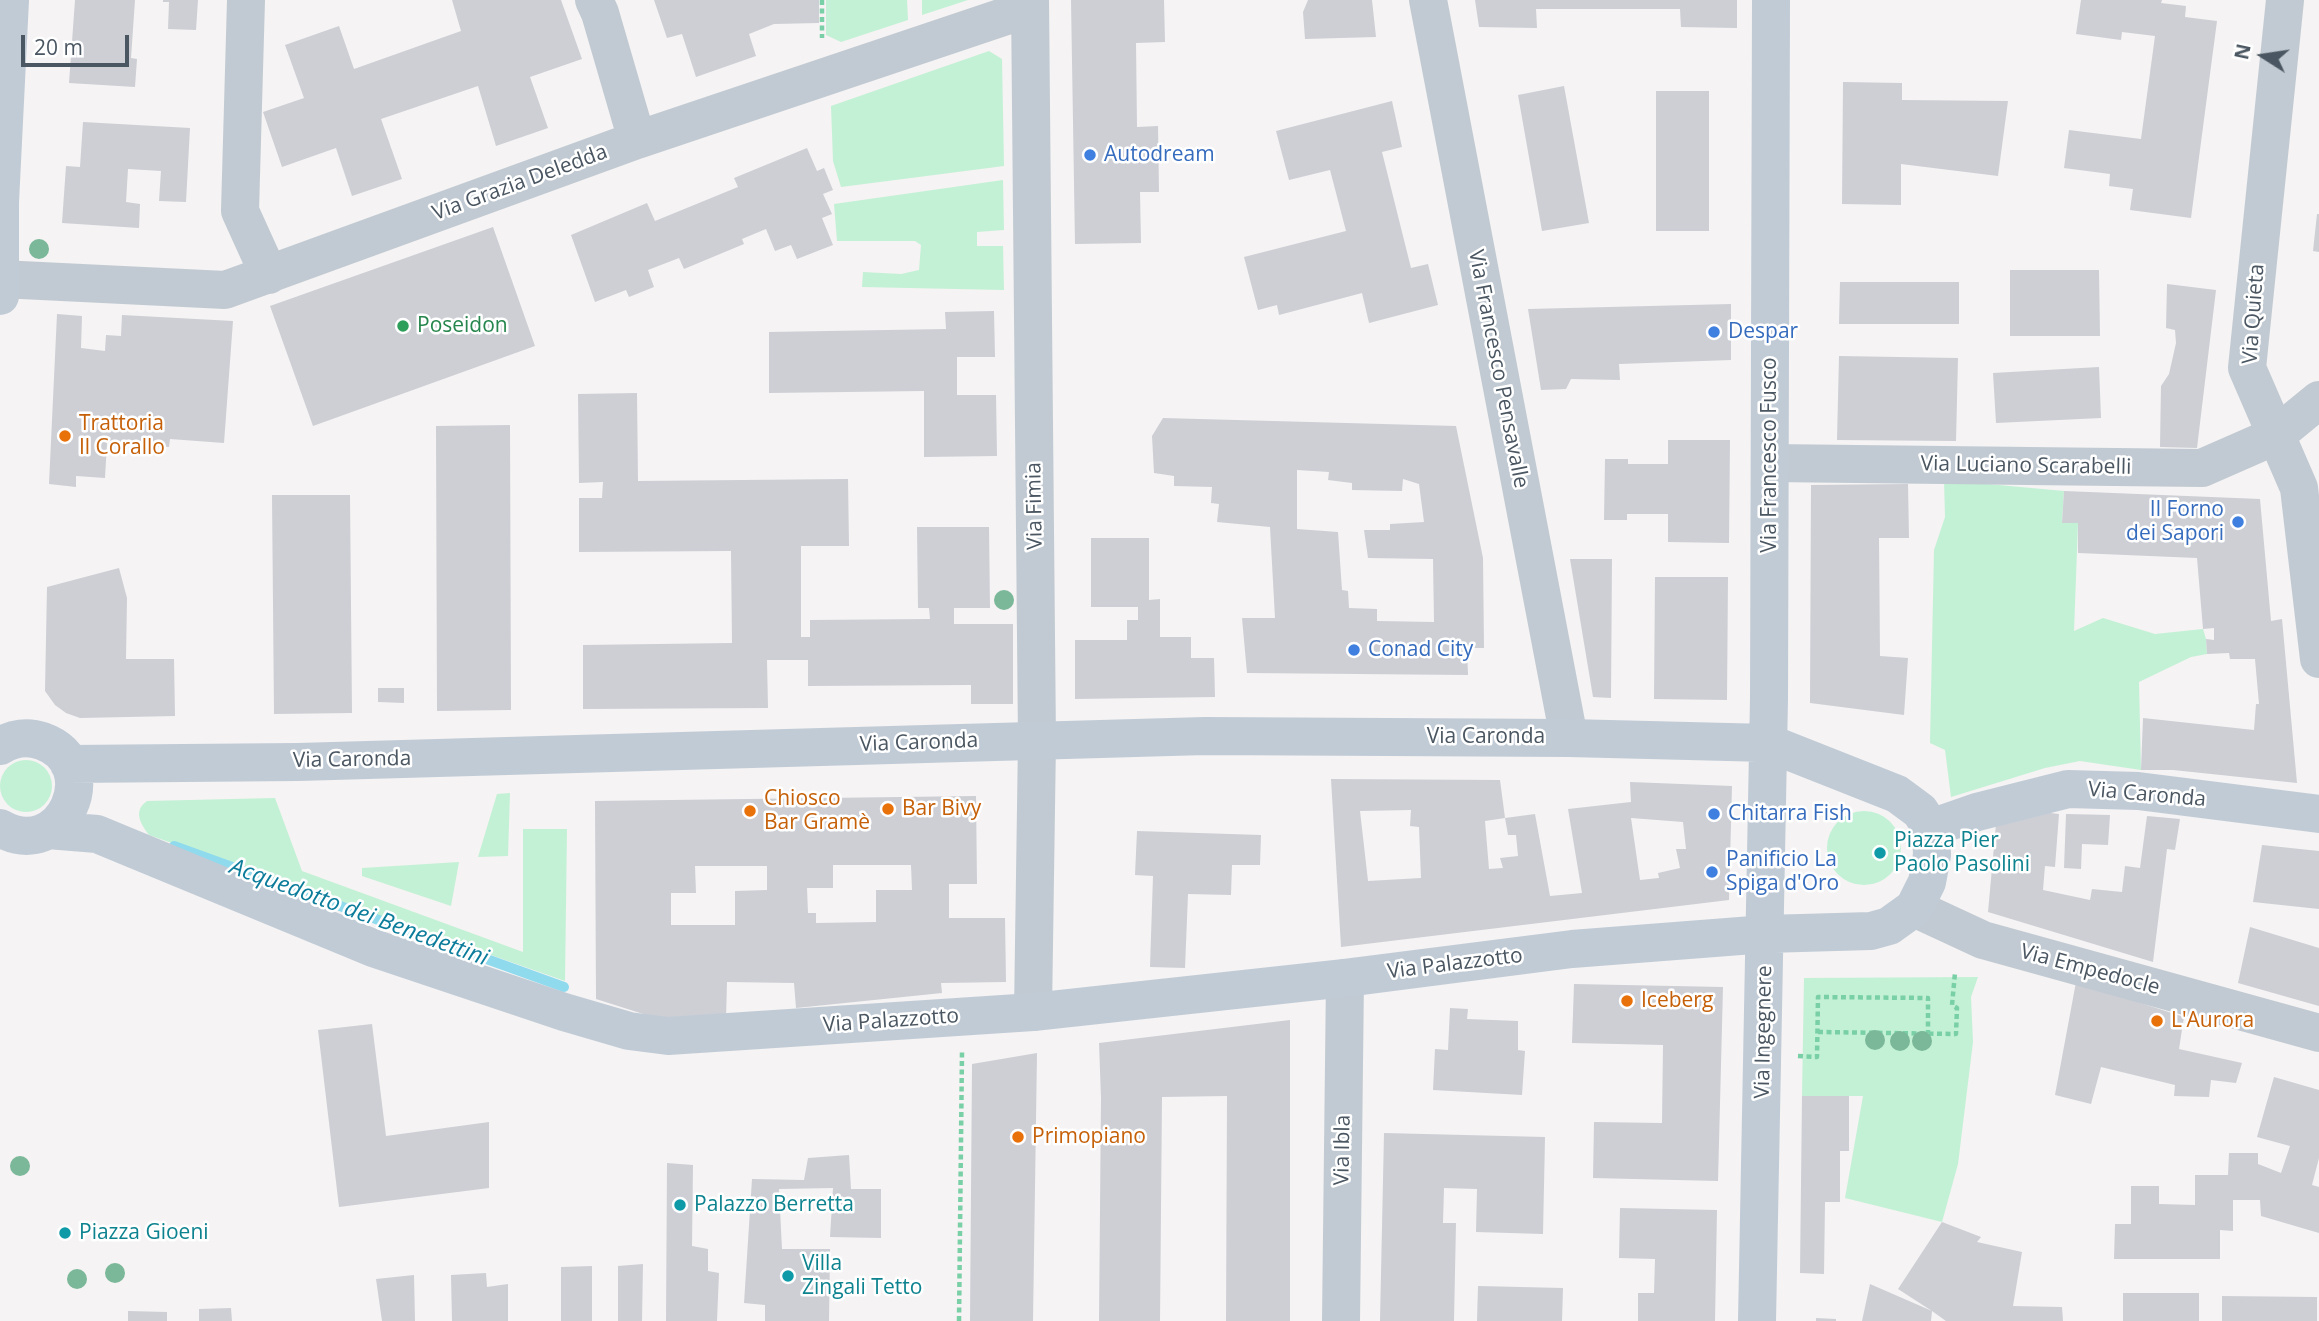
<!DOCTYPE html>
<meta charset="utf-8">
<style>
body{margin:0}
#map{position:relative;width:2319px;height:1321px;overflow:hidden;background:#f5f3f3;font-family:"Open Sans",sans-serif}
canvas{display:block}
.north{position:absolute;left:2228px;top:21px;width:70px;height:70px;-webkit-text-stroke:5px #fff;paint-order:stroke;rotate:282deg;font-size:19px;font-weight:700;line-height:28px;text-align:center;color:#4a5661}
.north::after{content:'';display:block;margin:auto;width:24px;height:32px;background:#4a5661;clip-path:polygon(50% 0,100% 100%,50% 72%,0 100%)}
.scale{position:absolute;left:21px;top:35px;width:108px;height:32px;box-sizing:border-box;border:4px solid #4a5661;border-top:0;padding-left:9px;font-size:21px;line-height:24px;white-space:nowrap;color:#4a5661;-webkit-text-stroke:5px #fff;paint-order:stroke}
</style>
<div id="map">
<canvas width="2319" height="1321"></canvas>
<div class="north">N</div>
<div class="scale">20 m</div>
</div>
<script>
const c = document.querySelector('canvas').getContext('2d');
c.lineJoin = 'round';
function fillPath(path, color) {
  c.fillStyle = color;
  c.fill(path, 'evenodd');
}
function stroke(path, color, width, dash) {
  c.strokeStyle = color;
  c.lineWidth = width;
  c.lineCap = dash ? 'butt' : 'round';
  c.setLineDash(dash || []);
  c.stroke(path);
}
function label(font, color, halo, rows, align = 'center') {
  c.font = font + ' "Open Sans",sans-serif';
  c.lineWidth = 5;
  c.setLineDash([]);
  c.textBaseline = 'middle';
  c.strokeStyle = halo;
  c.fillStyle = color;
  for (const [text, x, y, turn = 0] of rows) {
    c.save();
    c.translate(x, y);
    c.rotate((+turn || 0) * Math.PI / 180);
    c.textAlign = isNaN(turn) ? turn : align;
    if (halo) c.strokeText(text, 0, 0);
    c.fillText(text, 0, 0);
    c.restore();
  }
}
fillPath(new Path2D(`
 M826,0h81l1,20 -67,22 -15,-7z
 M922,0h46l-46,15z
 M989,51l13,8 2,107 -163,21 -8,-26 -2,-55z
 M1003,180l1,50 -27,2v14h26l1,44 -142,-3 1,-15 38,2 18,-4 2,-25 -6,-4h-78l-3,-37z
 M1944,480l120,11 -2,32h16l-4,108 29,-13 52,16 48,-5 3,10 1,15 -16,3 -52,25 2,88 -61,-9 -35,7 -94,29 -6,-47 -15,-7 4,-193 11,-33z
 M0 786a26 26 0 1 1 52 0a26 26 0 1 1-52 0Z
 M510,793l-2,63 -30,1 19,-63z
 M275,798l27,73 221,81v-123h44l-2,152 -416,-146c-9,-12 -16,-24 -2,-34z
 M1827 848a37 37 0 1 1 74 0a37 37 0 1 1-74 0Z
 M459,862l-8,44 -89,-30v-8z
 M1978,977l-7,20 2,45 -15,122 -16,58 -97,-24 18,-102h-61l2,-118z`), '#c3f1d5');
stroke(new Path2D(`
 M174,846l390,141`), '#90daee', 10);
fillPath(new Path2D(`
 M75,0h60l-4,58 6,1 -2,28 -66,-4z
 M163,0h35l-2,30 -28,-1 1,-27h-6z
 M452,0h109l21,59 -52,18 18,51 -52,18 -18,-60 -97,33 21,60 -50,17 -16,-48 -54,19 -19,-55 41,-14 -19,-53 54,-19 15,43 107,-38z
 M654,0h165v23l-45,1 -25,10 7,22 -60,21 -14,-43 -15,4z
 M1071,0h93l1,42 -29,1 1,84 21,-1 1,66h-19l1,51 -66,1z
 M1308,0h64l4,37 -71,2 -2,-27z
 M1475,0h262v28l-56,-1 -1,-18h-144l1,19 -58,-1z
 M2081,0h81l-1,3 25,3 -1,11 32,4 -26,197 -61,-8 3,-21 -24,-3 1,-12 -46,-6 5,-38 72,9 14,-103 -33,-4 -1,8 -45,-6z
 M1843,82l59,1v17l106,1 -10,75 -97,-12v41l-59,-1z
 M1564,86l25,137 -47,8 -24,-136z
 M1656,91h53v140h-53z
 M1392,101l10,46 -20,5 29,116 17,-4 10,41 -69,18 -7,-30 -83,22 -2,-10 -19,5 -14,-53 102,-26 -16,-61 -41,10 -13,-49z
 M83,122l107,6 -4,74 -27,-1 2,-30 -33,-2 -2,33 14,2 -1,24 -77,-5 4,-57 14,1z
 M807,148l10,23 7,-3 9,22 -10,4 9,20 -10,4 11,27 -36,14 -6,-14 -16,6 -9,-22 -24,10 2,5 -60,25 -5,-11 -31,12 6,17 -25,10 -3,-7 -31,12 -24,-67 76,-32 8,18 83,-34 -4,-9z
 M2317,214h2v38l-6,-1z
 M493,227l42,119 -222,80 -43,-120z
 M2010,270h89l1,66h-90z
 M1840,282h119v42h-120z
 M2167,284l49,6 -19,158 -37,-1 1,-61 8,-12 7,-31 -1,-13 -9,-2z
 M1731,304v56l-112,4 1,16 -49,-1 -5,10 -25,1 -13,-81z
 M994,311l1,46h-38v38h39l1,61 -73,1v-66l-155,2v-61l177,-3 -1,-17z
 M57,314l25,2 -1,32 24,3 1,-16 15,1 1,-21 111,6 -9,122 -54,-4 -1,8 -62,-4 -2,35 -29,-2v11l-27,-3z
 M1839,356l119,2 -2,83 -119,-1z
 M2099,367l2,51 -105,5 -3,-50z
 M637,393l1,88 210,-2 1,67h-48v91h9v-17l120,-1 -1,-11h-11l-1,-81h72l1,81h-36v16h59v80h-42v-19l-163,1v-26h-41l1,48 -185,1v-64l149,-2 -1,-92 -152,1v-54h23l1,-16 -24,1 -1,-89z
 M1163,418l293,8 27,132 1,90h-17l1,27 -221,-2 -5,-55h33l-5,-91 -53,-5 2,-18 -8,-1 1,-16 -38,-1v-10l-20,-3 -2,-37zM1297,470l32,2 -1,8 24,3v7l50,1 1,-12 16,5 5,38 -34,2v6h-26l4,28 65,1 1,63 -57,-1v-12l-28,-1 -1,-17 -6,-1 -4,-58 -41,-3z
 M510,425l1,285 -74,1 -1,-285z
 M1668,440h62l-1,103 -61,-1v-28h-41v6h-23l1,-61h23v5h40z
 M1908,484l1,54h-30l1,118 28,2 -4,57 -94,-12 1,-218z
 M2064,491l196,8 11,122 11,-2 15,164 -124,-13h-32l2,-52 111,12 2,-26h3l-4,-45h-25l-1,-6 -22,1 -1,-15 8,1v-12l-11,1 -6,-71 -119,-5v-30h-16z
 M272,495h78l2,218 -78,1z
 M1091,538h58v62l11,-1v38h31v21h23l1,39 -140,2v-59h52v-20h11v-13h-47z
 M1570,559h42l-1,139 -18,-1z
 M119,568l8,30 -1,61h48l1,57 -95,2 -14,-5 -11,-8 -10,-14 2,-104z
 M1655,577h73l-1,123 -73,-1z
 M378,688h26v15l-26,-1z
 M1331,779l169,1 5,38 30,-4 15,82 32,-3 -14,-84 63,-7 -1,-20 102,4 -3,114 -388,47zM1411,810l-1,16 9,1 2,51 -53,3 -8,-70zM1505,818l3,17h8l2,21 -18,2 3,10 -14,1 -4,-48zM1631,818l52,4 3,27h-10l4,19 -22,5 1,5 -19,2z
 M976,796l1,88h-28v34h56l1,64 -65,1 1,10 -146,15 -2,-25 -67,-1 -1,37h-67l-63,-20 -1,-198zM833,865h78l1,25h-36v32l-60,1v-10h-8l-1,-25h26zM695,866h72v24l-32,1v34h-64v-32h25z
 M2042,812l17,2 -4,53 -10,-1 -2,24 47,10 2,-11 30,3 3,-26 15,2 7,-52 33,3 -5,31 -8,-1 -14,113 -165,-50 8,-88z
 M2066,814l44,1 -2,30 -26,-1 -1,25 -17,-1z
 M1137,831l124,4 -1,30h-28l-1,30 -43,-1 -3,74 -35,-1 3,-91 -18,-1z
 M2262,845l57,6v58l-66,-7z
 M2250,927l69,21v58l-81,-23z
 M2076,982l108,35 -5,32 63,14 -6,20 -25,-3 -2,17 -35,-1 1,-11 -74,-18 -10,37 -36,-9z
 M1574,984l149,3 -5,194 -125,-3 1,-56 68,1 1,-78 -91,-2z
 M1450,1008l18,1 -1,10 51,2v29l7,1 -3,44 -89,-5 2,-41 13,1z
 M1290,1020v301h-64l1,-225 -65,1 -2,224h-61l2,-223 -2,-55z
 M372,1024l14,112 103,-14v66l-150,19 -21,-177z
 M1037,1053l-4,268h-63l2,-257z
 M2274,1077l45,13v68l-7,27 7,2v46l-58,-17 -1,-16h-27v31l-13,-1v29h-106l1,-35h16v-38h28v18l36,1v-30h33l1,-22h29v11l23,9 9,-27 -33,-9z
 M1802,1096h47v55h-9v51h-15l-1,72 -24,-1z
 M1384,1133l161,4 -2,97 -67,-2 1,-43 -33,-1 -1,35h13l-2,98h-74z
 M849,1155l2,34h30v49l-51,-1 3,-49 -54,1 3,60h48l-1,72h-64v-16l-21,-2 8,-124 52,1 4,-22z
 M667,1163l26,2 -1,81 16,3v22l11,2 -2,48h-51z
 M1620,1208l97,2 -2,111h-77v-28h16l1,-34 -36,-1z
 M1942,1222l39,15 -4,5 45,10 -9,54 49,1 1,14h-117l-14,-10 -1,10h-69l8,-37 62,27 -34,-22z
 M643,1264l-1,57h-24v-55z
 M592,1266v55h-31v-54z
 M486,1273l1,14 21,-3v37h-56l-1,-46z
 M414,1275l1,46h-33l-6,-42z
 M1478,1286l85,2 -1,33h-85z
 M2123,1293h76v28h-76z
 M2222,1296l95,1v24h-95z
 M231,1308l1,13h-33v-12z
 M128,1311l39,1v9h-39z
 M1816,1318l20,1v2h-20z`), '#cdcfd5');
stroke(new Path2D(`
 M822,0v38
 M1818,1032l138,2 1,-26 -5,-3 3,-32
 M1798,1056l19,1 1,-60 110,1v35
 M959,1321l3,-269`), '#7ad0a6', 4.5, [5, 3.5]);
stroke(new Path2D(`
 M246,0l-6,211 29,64
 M594,0l6,13 37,127
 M1030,0l7,740 -4,272
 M1428,0l141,738
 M0,279l225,11 412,-150 393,-132
 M1770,463l432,5 73,-32 44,-36
 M1341,1321l4,-343`), '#c1cad2', 38);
stroke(new Path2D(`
 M2285,0l-38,368 52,120 20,171
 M1914,908l69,32 336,93`), '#c1cad2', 38);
stroke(new Path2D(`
 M0,296v-94l10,-202
 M0,746c13,-8 28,-10 42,-5 65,23 21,123 -42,87
 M1931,828l46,-16 91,-23 70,2 181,23
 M48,830l49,4 276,114 191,64 65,19 39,5 365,-24 312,-34 227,-29 194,-15 105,-3 18,-5 25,-18 13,-26 5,-27 -1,-27 -11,-17 -23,-17 -129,-51 -199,-5 -364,-2 -907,26 -229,2
 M1757,1321l12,-622 2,-699`), '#c1cbd6', 38);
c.fillStyle = '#7bb799';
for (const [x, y] of [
 [39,249],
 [1004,600],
 [1875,1040],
 [1900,1041],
 [1922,1041],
 [20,1166],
 [115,1273],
 [77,1279]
]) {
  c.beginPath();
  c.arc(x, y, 10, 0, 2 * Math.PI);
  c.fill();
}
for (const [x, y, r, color] of [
 [1090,155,7,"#3f7fe0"],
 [403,326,7,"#2e9e5b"],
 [1714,332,7,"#3f7fe0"],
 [65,436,7,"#e8710a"],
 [2238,522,7,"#3f7fe0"],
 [1354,650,7,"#3f7fe0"],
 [888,809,7,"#e8710a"],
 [750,811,7,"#e8710a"],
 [1714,814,7,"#3f7fe0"],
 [1880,853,7,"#0f9aa8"],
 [1712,872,7,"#3f7fe0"],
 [1627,1001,7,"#e8710a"],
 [2157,1021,7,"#e8710a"],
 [1018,1137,7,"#e8710a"],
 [680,1205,7,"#0f9aa8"],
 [65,1233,7,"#0f9aa8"],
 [788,1276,7,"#0f9aa8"]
]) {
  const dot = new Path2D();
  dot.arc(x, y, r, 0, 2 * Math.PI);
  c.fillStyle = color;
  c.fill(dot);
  stroke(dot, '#fff', 2.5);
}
label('21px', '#366cbe', '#fff', [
 ["Autodream",1104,155],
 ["Despar",1728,332],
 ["Il Forno",2224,510,"right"],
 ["dei Sapori",2224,534,"right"],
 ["Conad City",1368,650],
 ["Chitarra Fish",1728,814],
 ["Panificio La",1726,860],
 ["Spiga d'Oro",1726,884]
], 'left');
label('21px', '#4a5661', '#fff', [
 ["Via Grazia Deledda",520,183,-20],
 ["Via Quieta",2254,314,-86],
 ["Via Francesco Pensavalle",1498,369,79],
 ["Via Francesco Fusco",1770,455,-90],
 ["Via Luciano Scarabelli",2026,466,1],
 ["Via Fimia",1035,506,-91],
 ["Via Caronda",1486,737],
 ["Via Caronda",919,743,-2],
 ["Via Caronda",352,760,-1],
 ["Via Caronda",2147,795,5],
 ["Via Palazzotto",1455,964,-7],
 ["Via Empedocle",2090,970,15],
 ["Via Palazzotto",891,1021,-4],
 ["Via Ingegnere",1764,1032,-89],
 ["Via Ibla",1343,1150,-89]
]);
label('21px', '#27864d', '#fff', [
 ["Poseidon",417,326]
], 'left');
label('21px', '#c56008', '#fff', [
 ["Trattoria",79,424],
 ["Il Corallo",79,448],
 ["Chiosco",764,799],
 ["Bar Gramè",764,823],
 ["Bar Bivy",902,809],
 ["Iceberg",1641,1001],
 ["L'Aurora",2171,1021],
 ["Primopiano",1032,1137]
], 'left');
label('21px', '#0d838f', '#fff', [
 ["Piazza Pier",1894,841],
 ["Paolo Pasolini",1894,865],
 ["Palazzo Berretta",694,1205],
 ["Piazza Gioeni",79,1233],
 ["Villa",802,1264],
 ["Zingali Tetto",802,1288]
], 'left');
label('italic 23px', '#0c7c9b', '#fff', [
 ["Acquedotto dei Benedettini",359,913,20]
]);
</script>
